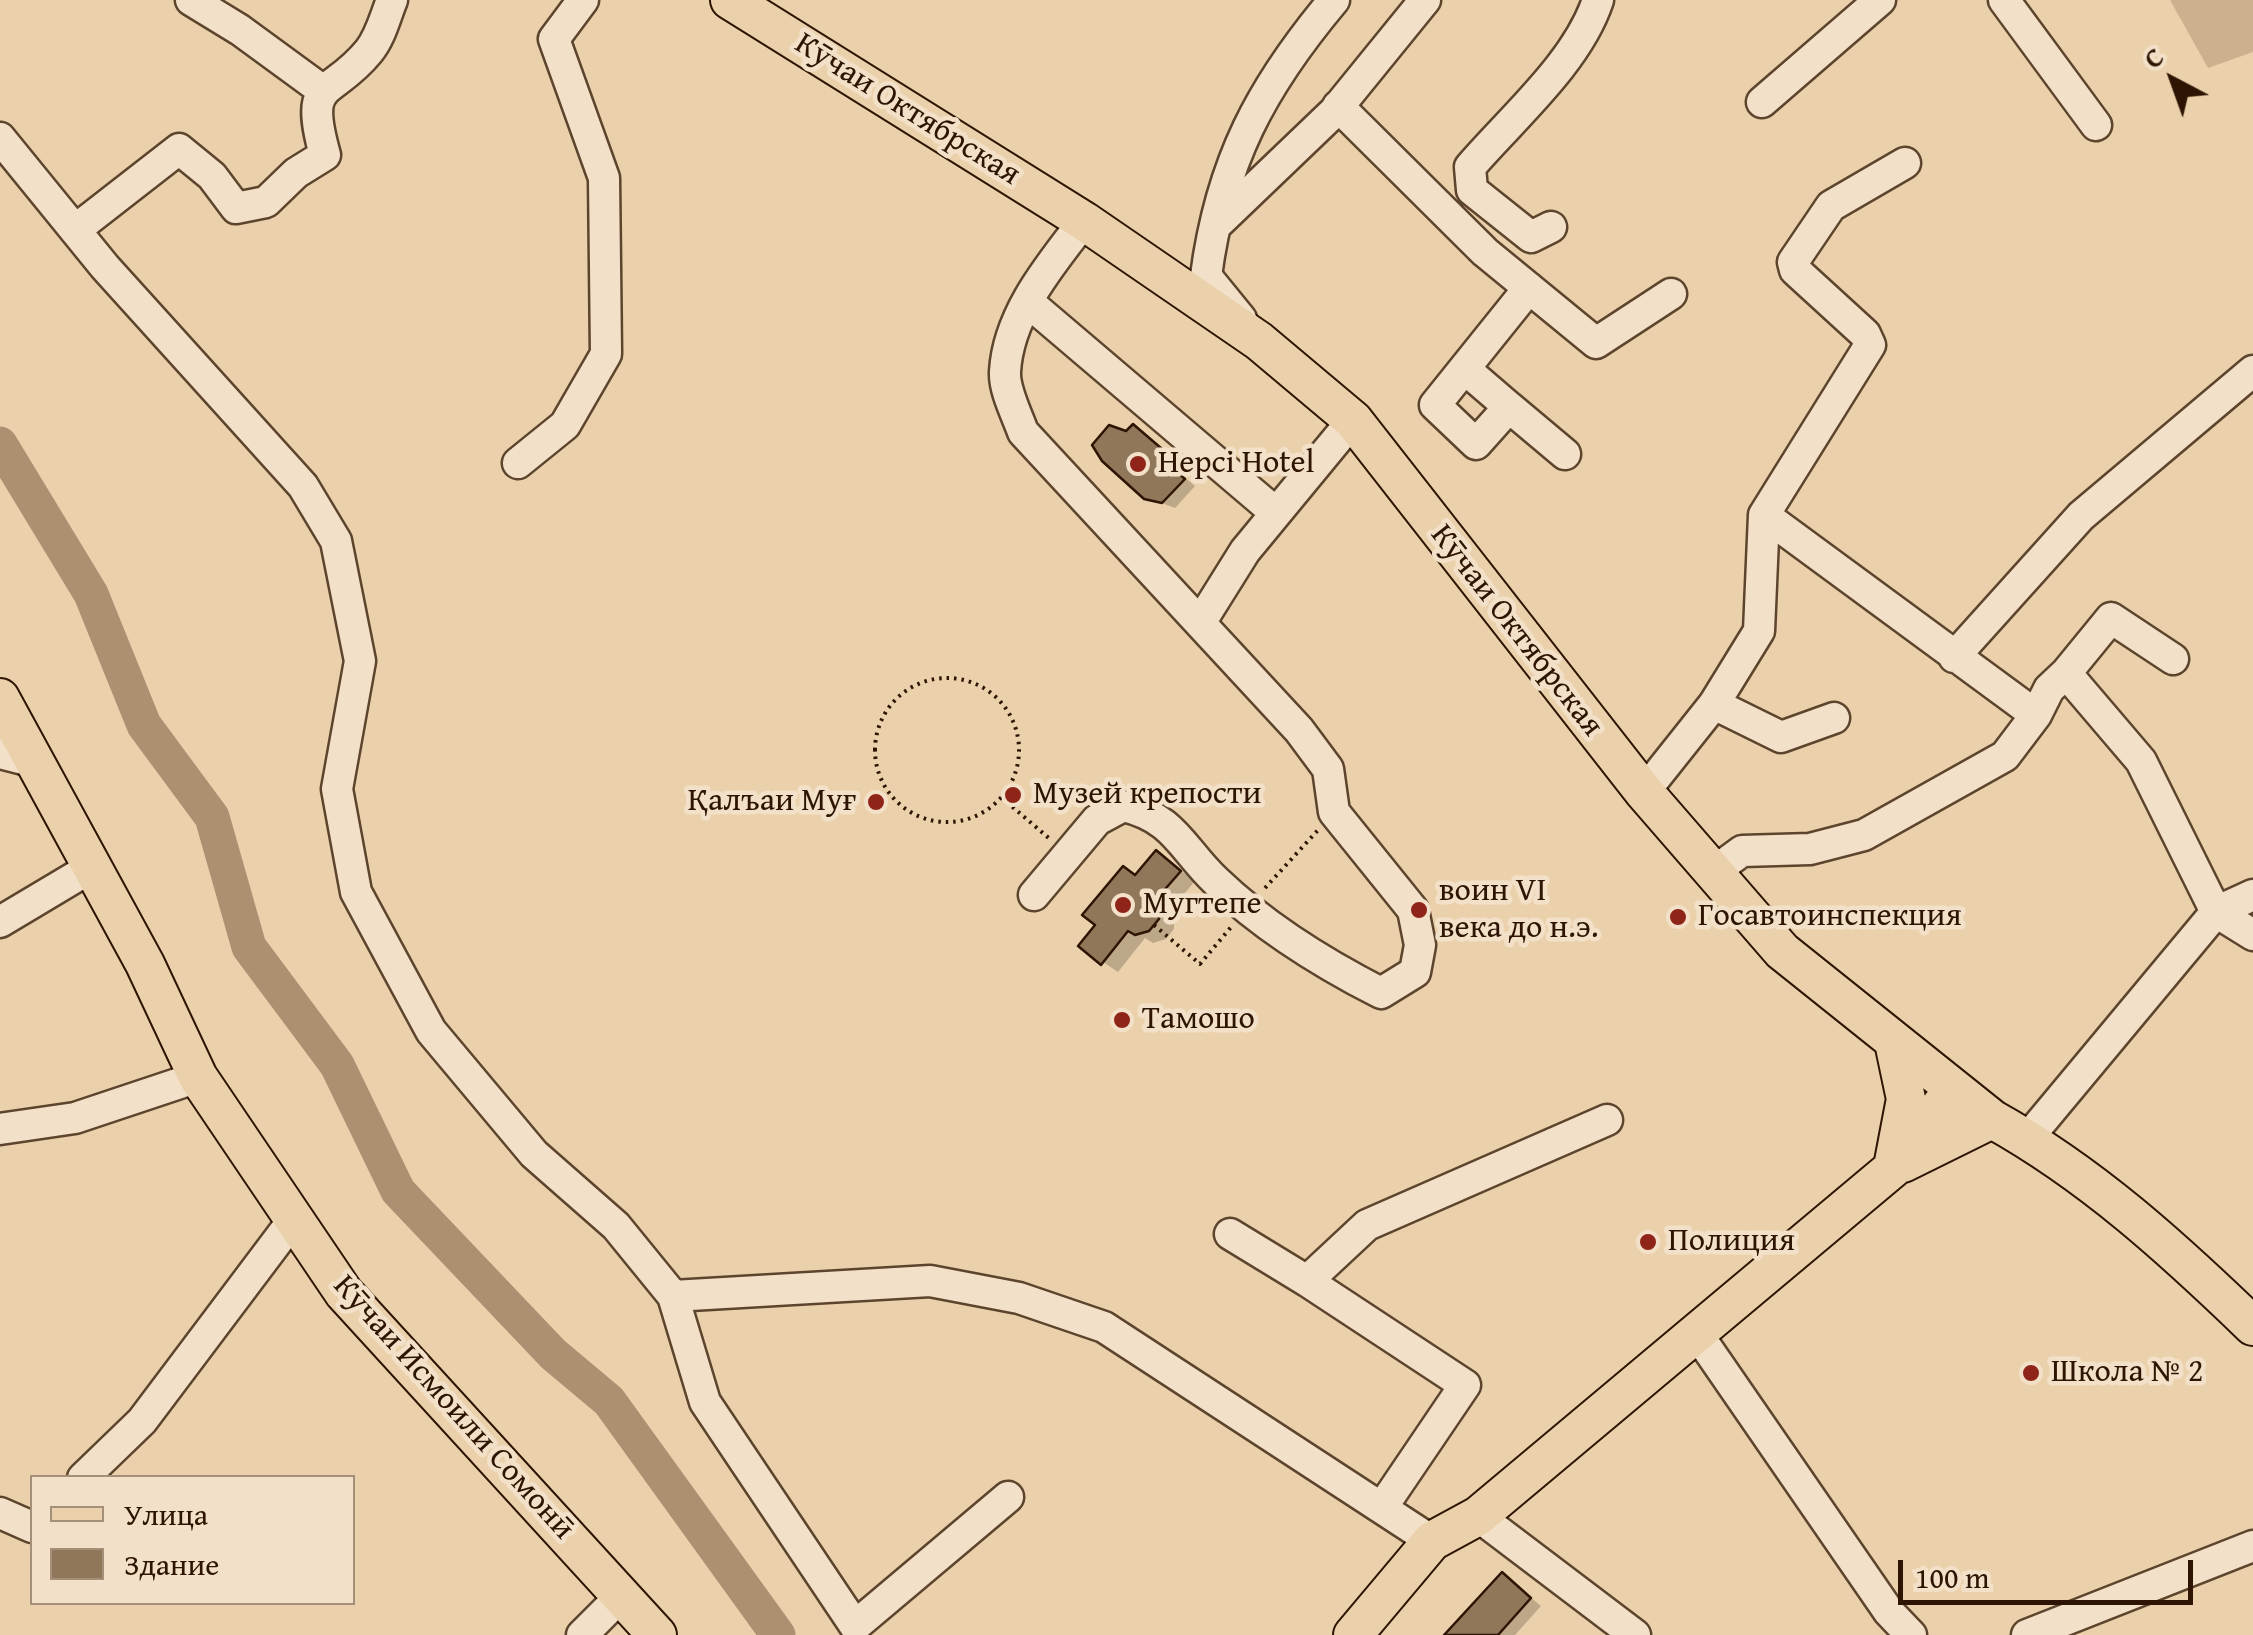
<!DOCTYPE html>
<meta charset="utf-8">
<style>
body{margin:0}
#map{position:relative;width:2253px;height:1635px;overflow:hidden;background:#ebd1ab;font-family:"Gentium Book Plus",serif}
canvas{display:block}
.legend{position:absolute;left:30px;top:1475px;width:325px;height:130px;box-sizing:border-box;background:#f2e1c8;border:2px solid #a48f79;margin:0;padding:12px 18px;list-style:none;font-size:30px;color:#2e1503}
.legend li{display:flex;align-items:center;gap:20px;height:50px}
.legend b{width:50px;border:2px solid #a48f79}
.north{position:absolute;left:2123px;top:30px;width:100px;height:100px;-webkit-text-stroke:8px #f2e1c8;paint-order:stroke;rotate:319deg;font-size:28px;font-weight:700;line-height:40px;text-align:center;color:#2e1503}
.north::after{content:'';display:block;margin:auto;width:35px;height:45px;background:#2e1503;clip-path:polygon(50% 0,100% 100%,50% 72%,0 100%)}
.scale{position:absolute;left:1898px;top:1560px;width:295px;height:45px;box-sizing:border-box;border:5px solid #2e1503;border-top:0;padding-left:12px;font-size:30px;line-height:35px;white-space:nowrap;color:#2e1503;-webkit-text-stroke:8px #f2e1c8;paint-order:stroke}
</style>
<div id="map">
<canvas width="2253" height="1635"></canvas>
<ul class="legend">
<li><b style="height:12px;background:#ebd1ab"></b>Улица</li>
<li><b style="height:28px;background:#90775a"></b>Здание</li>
</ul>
<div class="north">С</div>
<div class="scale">100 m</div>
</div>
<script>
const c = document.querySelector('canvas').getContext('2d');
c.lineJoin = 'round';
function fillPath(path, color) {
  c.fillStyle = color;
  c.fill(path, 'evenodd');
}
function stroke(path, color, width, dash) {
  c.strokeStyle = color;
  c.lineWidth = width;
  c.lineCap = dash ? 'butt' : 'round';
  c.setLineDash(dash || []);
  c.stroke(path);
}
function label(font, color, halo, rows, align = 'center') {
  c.font = font + ' "Gentium Book Plus",serif';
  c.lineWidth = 9;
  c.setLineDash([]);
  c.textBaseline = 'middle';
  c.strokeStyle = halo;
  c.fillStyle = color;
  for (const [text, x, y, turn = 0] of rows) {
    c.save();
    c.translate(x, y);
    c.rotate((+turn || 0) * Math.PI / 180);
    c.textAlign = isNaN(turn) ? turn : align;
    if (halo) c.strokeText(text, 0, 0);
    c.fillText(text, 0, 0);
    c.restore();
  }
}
fillPath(new Path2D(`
 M2170,0h83v52l-45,16z`), '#cbb18e');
fillPath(new Path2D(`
 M1133,427l53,42 -4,6 13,11 -20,22 -29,-11 -20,-63z
 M1157,853l38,28 -28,33 7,5v10l-8,10 -13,4 -8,-5 -27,34 -15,-10 34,-86z
 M1503,1575l38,31 -26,29h-67z`), '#0003');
stroke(new Path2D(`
 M0,444l91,150 53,131 68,92 37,130 88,118 61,126 155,163 56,47 169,234`), '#ab9172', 35);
const building = new Path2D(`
 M1133,424l43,37 -4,6 13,12 -23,24 -18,-4 -42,-38 -10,-16 17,-20 17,6z
 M1156,850l25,21 -28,32 6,4v12l-10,12 -14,4 -7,-4 -27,34 -23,-19 17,-21 -13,-10 41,-49 12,9z
 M1502,1572l29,26 -33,37h-54z`);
fillPath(building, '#90775a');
stroke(building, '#2e1503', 2.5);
const minor = new Path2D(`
 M191,0l49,30 82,60
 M2004,0l92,125
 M1762,102l118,-102
 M1338,106l147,146 111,91 75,-49
 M0,138l105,129 198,219 33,55 24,120 -23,128 19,103 75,139 103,123 82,72 57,70 32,106 150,224 153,-129
 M1215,226l119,-114 91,-112
 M1551,227l-20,10 -59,-47 -2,-23c43,-50 107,-104 128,-167
 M75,230l104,-81 33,27 24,32 30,-6 30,-29 29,-18c-22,-79 5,-56 44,-104 12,-15 16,-34 23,-51
 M1529,288l-94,117 41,39 33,-37 56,47
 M1028,302l248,211
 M1241,319l-35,-43c15,-114 55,-189 128,-276
 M1466,370l43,37
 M518,463l47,-38 41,-71 -2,-176 -50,-139 29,-39
 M1764,515l106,-170 -5,-11 -70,-64 -2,-8 38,-56 74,-43
 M1200,623l45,-72 108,-131
 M1954,657l127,-141 172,-145
 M2066,673l45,-55 62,41
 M1714,704l67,33 53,-19
 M0,753l35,9
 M1644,792l70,-88 45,-73 5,-116 272,200 13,-26 17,-16 75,88 75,151 -189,227
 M1712,873l30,-22 68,-2 54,-14 141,-79 31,-41
 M1034,895l63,-75 26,-14c52,12 59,43 93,75 46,44 108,83 165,112l34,-21 5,-27 -7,-35 -79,-98 -6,-43 -29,-39 -276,-298c-6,-17 -19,-42 -18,-60 3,-58 46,-108 79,-151
 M2216,912l37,23
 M2216,912l37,-17
 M0,922l92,-55
 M0,1129l75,-11 123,-41
 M1230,1234l77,47
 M673,1296l257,-15 89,17 85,29 328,214
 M1698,1335l191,277 22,23
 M83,1478l59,-57 152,-202
 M1383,1506l82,-121 -158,-104 60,-56 240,-105
 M0,1513l32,14
 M1478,1516l157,119
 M582,1635l40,-40
 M2027,1635l226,-89`);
const major = new Path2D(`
 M730,0l354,221 175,120 94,79 291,372 138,159 210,168c99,55 180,129 261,207
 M0,698l145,266 53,113 146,216 313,342
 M1894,1162l12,-63 -12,-57
 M1903,1163l89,-44
 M1353,1635l79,-94 46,-25 414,-347 62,-80`);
stroke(minor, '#5d442d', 35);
stroke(major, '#2e1503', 42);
stroke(new Path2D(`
 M875 750a72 72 0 1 1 144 0a72 72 0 1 1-144 0Z
 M1001,797l50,43
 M1265,888l54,-59
 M1154,925l46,39 32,-38`), '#2e1503', 4, [2.5, 5]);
stroke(minor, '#f2e1c8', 30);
stroke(major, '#ebd1ab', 38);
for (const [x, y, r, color] of [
 [1138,464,10,"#8f2418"],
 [1013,795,10,"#8f2418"],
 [876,802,10,"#8f2418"],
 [1123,905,10,"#8f2418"],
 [1419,910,10,"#8f2418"],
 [1678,917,10,"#8f2418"],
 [1122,1020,10,"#8f2418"],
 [1648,1242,10,"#8f2418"],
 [2031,1373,10,"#8f2418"]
]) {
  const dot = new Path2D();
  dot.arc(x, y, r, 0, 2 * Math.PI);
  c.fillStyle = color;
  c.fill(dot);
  stroke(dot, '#f2e1c8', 4);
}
label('32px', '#2e1503', '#f2e1c8', [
 ["Кӯчаи Октябрская",907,110,32],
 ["Кӯчаи Октябрская",1516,631,52],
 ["Кӯчаи Исмоили Сомонӣ",453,1408,48]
]);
label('32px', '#2e1503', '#f2e1c8', [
 ["Hepci Hotel",1158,464],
 ["Музей крепости",1033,795],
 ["Қалъаи Муғ",856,802,"right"],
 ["воин VI",1439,892],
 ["века до н.э.",1439,929],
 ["Мугтепе",1143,905],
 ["Госавтоинспекция",1698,917],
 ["Тамошо",1142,1020],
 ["Полиция",1668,1242],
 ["Школа № 2",2051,1373]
], 'left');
</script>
